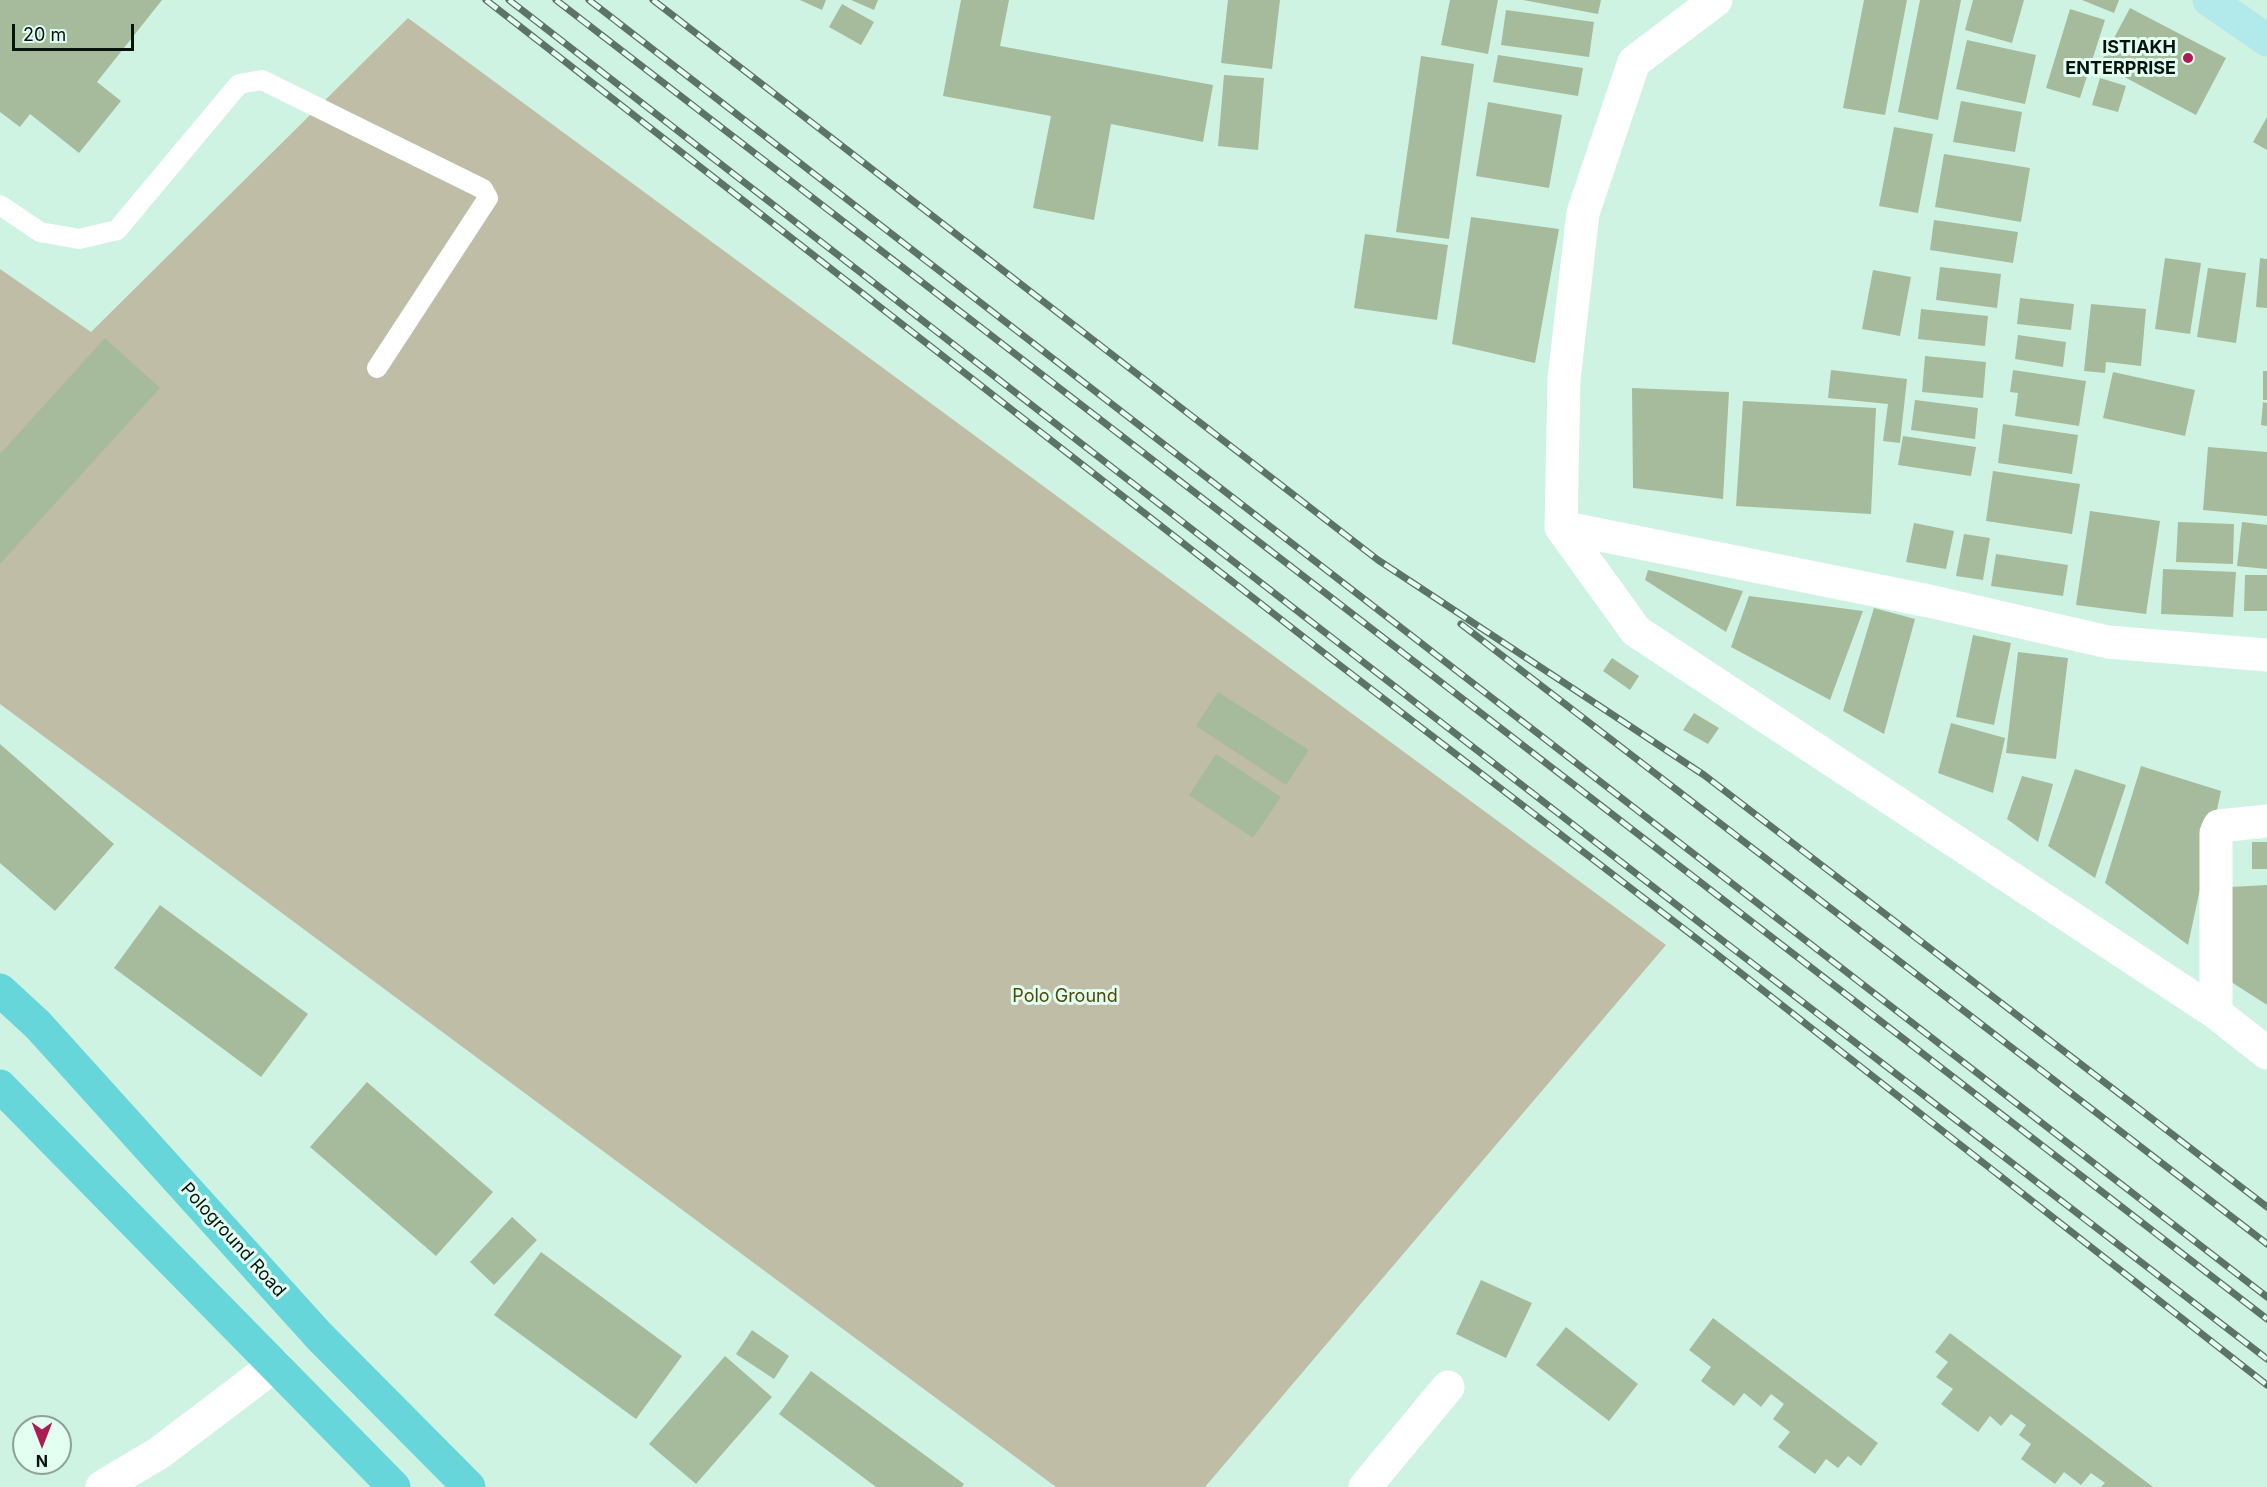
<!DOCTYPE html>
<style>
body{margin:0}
#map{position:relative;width:2267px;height:1487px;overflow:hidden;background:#cff3e3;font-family:Inter,sans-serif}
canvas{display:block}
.north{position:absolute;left:12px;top:1415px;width:60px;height:60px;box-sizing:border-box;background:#e2fff2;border:2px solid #8aa197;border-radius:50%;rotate:180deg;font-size:16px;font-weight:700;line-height:24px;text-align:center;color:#07130e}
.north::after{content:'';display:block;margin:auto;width:21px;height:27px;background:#ac1c53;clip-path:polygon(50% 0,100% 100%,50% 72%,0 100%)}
.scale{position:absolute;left:12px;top:24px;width:122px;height:27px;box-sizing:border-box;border:3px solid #07130e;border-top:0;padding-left:8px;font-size:18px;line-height:21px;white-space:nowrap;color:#07130e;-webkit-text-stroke:4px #e2fff2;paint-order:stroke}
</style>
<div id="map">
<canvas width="2267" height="1487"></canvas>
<div class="north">N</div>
<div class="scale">20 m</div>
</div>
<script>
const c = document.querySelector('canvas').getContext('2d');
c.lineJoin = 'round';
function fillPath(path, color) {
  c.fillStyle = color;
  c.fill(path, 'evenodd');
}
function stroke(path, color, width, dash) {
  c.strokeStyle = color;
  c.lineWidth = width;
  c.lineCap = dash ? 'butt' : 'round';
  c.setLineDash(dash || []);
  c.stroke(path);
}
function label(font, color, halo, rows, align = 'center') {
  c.font = font + ' Inter,sans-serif';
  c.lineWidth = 6;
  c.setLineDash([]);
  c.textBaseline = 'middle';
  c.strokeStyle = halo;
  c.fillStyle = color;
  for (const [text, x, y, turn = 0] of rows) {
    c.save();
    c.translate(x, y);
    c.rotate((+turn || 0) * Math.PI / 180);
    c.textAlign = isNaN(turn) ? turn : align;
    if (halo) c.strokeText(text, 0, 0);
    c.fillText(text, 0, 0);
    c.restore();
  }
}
fillPath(new Path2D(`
 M408,18l1258,927 -461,542h-149l-1056,-783v-435l91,63z`), '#bfbda6');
fillPath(new Path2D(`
 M0,0h162l-65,82 24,19 -42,52 -49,-39 -10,13 -20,-15z
 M800,0h26l-4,10z
 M851,0h27l-4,10z
 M961,0h48l-9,46 213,39 -10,57 -92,-18 -17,96 -61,-12 18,-92 -108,-20z
 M1228,0h52l-8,69 -51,-6z
 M1450,0h48l-10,54 -47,-9z
 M1523,0h78l-3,14z
 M1864,0h43l-22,115 -42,-7z
 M1920,0h41l-23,120 -40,-8z
 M1973,0h51l-12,43 -47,-13z
 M2082,0h37l-5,13z
 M842,4l32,18 -13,23 -32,-18z
 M2130,8l96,50 -30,57 -96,-51z
 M2070,9l35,11 -25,78 -34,-10z
 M1506,10l88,12 -5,35 -88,-12z
 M1967,40l69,15 -11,49 -69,-15z
 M1498,55l85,13 -5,28 -85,-14z
 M1421,56l53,8 -25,175 -53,-7z
 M1224,75l40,3 -6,72 -40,-4z
 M2100,78l26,8 -8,26 -26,-7z
 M1961,101l61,11 -7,40 -62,-10z
 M1488,102l74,13 -13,73 -73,-12z
 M2267,117v33l-14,-8z
 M1894,127l39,7 -15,79 -39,-7z
 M1944,154l86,14 -9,54 -86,-15z
 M1471,217l88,12 -24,134 -83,-19z
 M1934,220l84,12 -5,31 -83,-13z
 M1365,234l83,11 -11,75 -83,-12z
 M2165,258l36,5 -11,71 -35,-5z
 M2260,258l7,1v49l-11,-1z
 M1940,267l61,7 -4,34 -61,-8z
 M2208,268l38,5 -10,70 -39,-6z
 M1873,270l38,7 -11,59 -38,-7z
 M2020,298l54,6 -3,26 -54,-6z
 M2091,304l55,5 -5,57 -35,-4 -1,11 -21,-2z
 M1921,309l67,7 -3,30 -67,-7z
 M2018,335l48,7 -3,25 -48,-8z
 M105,338l55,50 -160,176v-110z
 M1925,356l61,6 -3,36 -61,-6z
 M1831,370l76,9 -7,64 -17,-2 5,-37 -60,-6z
 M2013,370l73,11 -7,45 -64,-10 3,-23 -8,-1z
 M2263,371h4v29h-4z
 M2113,372l82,18 -10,46 -82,-18z
 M1632,388l97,4 -6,107 -90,-11z
 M1915,400l63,8 -3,31 -64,-9z
 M1743,401l133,7 -5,106 -135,-8z
 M2263,402l4,1v23l-6,-1z
 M2003,424l75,11 -6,39 -74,-11z
 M1903,436l73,11 -5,29 -73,-11z
 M2208,447l59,5v64l-64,-6z
 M1993,471l87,13 -8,50 -86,-13z
 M2090,511l70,10 -14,93 -70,-9z
 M2178,522l56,2 -1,40 -57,-2z
 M2242,522l25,3v44l-30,-3z
 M1914,523l40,8 -8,38 -40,-7z
 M1964,534l26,4 -7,42 -27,-4z
 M1996,554l72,11 -5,31 -72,-10z
 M2163,569l73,3 -3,45 -72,-3z
 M1648,570l95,21 -17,41 -81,-52z
 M2245,575h22v36h-23z
 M1749,596l114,15 -33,89 -99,-53z
 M1874,608l41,11 -31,115 -41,-23z
 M1973,635l38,8 -17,82 -38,-8z
 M2018,652l50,6 -12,101 -50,-6z
 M1612,658l27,18 -9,14 -27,-19z
 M1218,692l91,58 -23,35 -90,-59z
 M1694,713l25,15 -11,16 -25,-14z
 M1951,723l54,15 -12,55 -55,-20z
 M0,744l114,100 -59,67 -55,-48z
 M1216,754l65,43 -28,41 -64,-43z
 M2141,766l80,25 -33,154 -83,-62z
 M2075,769l51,16 -31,93 -47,-32z
 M2022,776l31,8 -15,58 -31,-23z
 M2252,842h15v27h-15z
 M2267,885v120l-45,-29 8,-89z
 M160,905l148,109 -47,63 -147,-109z
 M367,1082l126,110 -57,64 -126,-109z
 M512,1217l25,23 -43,45 -24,-23z
 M541,1252l141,104 -46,63 -142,-104z
 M1481,1280l51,23 -26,55 -50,-24z
 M1713,1318l165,125 -17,23 -13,-10 -10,12 -12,-9 -11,15 -37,-27 12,-15 -17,-13 11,-15 -13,-10 -10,13 -17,-14 -10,13 -33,-25 10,-14 -22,-17z
 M1566,1327l72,57 -29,37 -73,-56z
 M752,1330l37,26 -15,23 -38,-25z
 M1950,1333l203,154h-52l4,-4 -14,-10 -10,12 -17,-13 -9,12 -34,-25 10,-15 -12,-9 7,-10 -15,-11 -10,12 -11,-10 -12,16 -37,-28 12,-15 -17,-12 12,-15 -13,-10z
 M725,1356l47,41 -76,87 -47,-40z
 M811,1371l153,113 -2,3h-86l-97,-73z`), '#a6bb9b');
stroke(new Path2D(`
 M0,205l40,27 39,7 38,-9 122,-146 23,-4 221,109 5,9 -111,170`), '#fff', 20);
stroke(new Path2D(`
 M1716,0l-82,62 -51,151 -19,166 -3,148 75,104 580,382 51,40
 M1561,527l368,74 179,41 159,13
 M2216,1013v-180l3,-7 48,-5
 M102,1487l57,-34 116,-88
 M1365,1487l83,-100`), '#fff', 33);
stroke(new Path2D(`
 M2209,0l58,40`), '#b2eaec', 33);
stroke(new Path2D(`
 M0,990l38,35 281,311 150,151
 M0,1086l394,401`), '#66d6da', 33);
const rail = new Path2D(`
 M486,0l847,660 381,292 553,433
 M509,0l1209,937 549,422
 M556,0l1711,1319
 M589,0l1678,1297
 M653,0l725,560 326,215 563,432
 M1461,624l806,620`);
stroke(rail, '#5c7369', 7);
stroke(rail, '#e2fff2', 4.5, [14]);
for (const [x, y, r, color] of [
 [2188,58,6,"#ac1c53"]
]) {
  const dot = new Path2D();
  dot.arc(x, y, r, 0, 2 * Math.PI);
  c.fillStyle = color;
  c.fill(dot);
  stroke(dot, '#e2fff2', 2);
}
label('bold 18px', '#07130e', '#e2fff2', [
 ["ISTIAKH",2176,48],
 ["ENTERPRISE",2176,69]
], 'right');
label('18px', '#504805', '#e2fff2', [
 ["Polo Ground",1065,997]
]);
label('18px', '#07130e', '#e2fff2', [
 ["Pologround Road",233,1240,48]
]);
</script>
